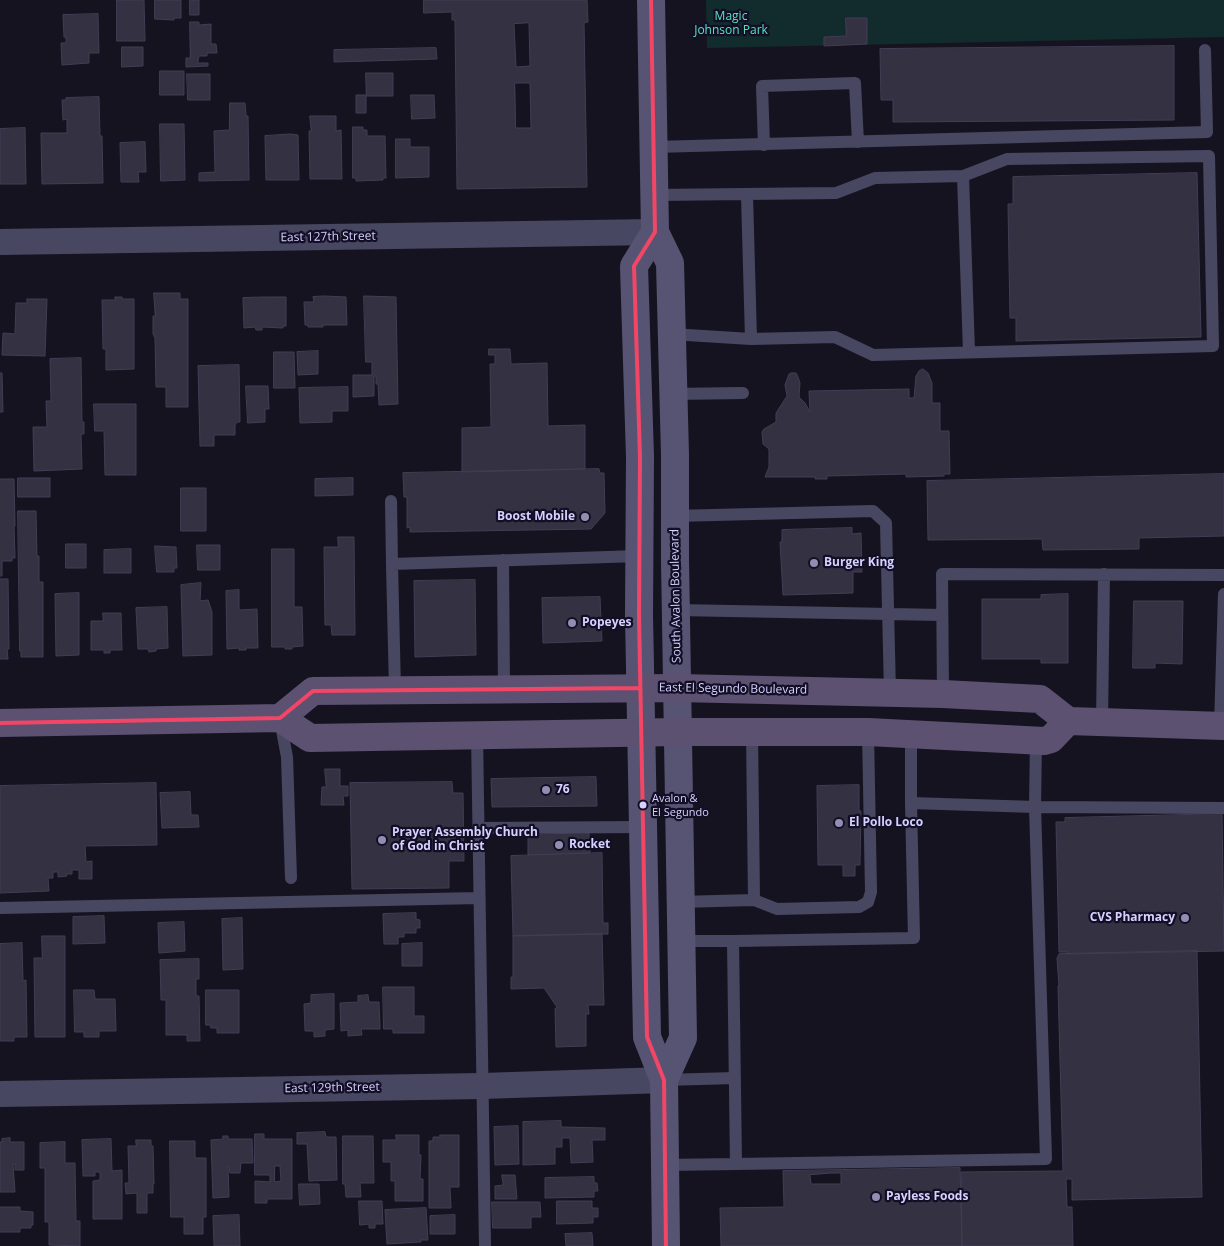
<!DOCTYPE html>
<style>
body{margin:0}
canvas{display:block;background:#161320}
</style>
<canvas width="1224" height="1246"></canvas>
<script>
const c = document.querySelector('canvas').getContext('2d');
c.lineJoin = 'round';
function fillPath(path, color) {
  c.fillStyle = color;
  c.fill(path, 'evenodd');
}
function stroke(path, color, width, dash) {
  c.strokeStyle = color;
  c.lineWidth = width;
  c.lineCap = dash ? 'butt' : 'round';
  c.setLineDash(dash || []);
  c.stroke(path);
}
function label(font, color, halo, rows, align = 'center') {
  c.font = font + ' "Open Sans",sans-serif';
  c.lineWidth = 4.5;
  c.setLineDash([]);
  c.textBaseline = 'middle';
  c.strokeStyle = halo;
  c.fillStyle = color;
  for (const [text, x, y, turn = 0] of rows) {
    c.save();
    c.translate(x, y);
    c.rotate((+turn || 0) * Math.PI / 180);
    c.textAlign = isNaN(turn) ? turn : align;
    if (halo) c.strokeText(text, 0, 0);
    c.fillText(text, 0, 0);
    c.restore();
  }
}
fillPath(new Path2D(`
 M706,0h518v37l-517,11z`), '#122b2c');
const building = new Path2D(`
 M117,0h27l1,41h-28z
 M155,0h26v18h-7v2l-19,-1z
 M190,0h9v15h-9z
 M424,0h163l1,22 -4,1 3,164 -130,2 -2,-169h-3v-8l-28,1zM529,23l1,43 -14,1 -2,-43zM515,83h15l1,45h-15z
 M98,14l1,39h-10v10l-27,2 -1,-22h5v-6h-2l-1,-22z
 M846,18h21v26l-43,2v-9l22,-1z
 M190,22h9v3l12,-1v20h5l1,9h-10v3h-8l-1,4v3h10v3l-22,1v-9h4z
 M1174,46v74l-281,2v-22h-12l-1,-51z
 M122,47h21v19l-21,1z
 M436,48l1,11 -103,3v-12z
 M160,71h24v24h-24z
 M366,73h27v23h-27v17h-10v-18h10z
 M187,74h23v26h-22z
 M411,95h23l1,23 -23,1z
 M99,97l1,39h2l1,47 -61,1 -1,-51h26v-14l-4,1 -1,-20h4v-2z
 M230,103h15l1,13h2l1,64 -50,1v-8l16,-1 -1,-41 15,-1z
 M310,116h26v15l5,-1 1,49h-32l-1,-48h2z
 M160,124h24l1,56 -24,1z
 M353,127h10v3h4v6h18l1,42h-3v2l-27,1v-3h-3z
 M25,128l1,56h-26v-55z
 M291,134l7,1 1,45h-33l-1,-44z
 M396,139h14v8h19v30l-33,1z
 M145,142l1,30h-8l1,10h-18l-1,-39z
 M1197,173l4,164 -185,4v-23h-6l-2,-114h5v-27z
 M154,293h26v6h8v108h-22v-20h-10l-1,-49 -2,-4v-18h2z
 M324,296l22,1 1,28h-24v2h-15v-2h-3l-1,-23h10l-1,-5z
 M364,296l32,1 2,107 -19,1 -1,-21h-2v-8h-2v20l-21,1v-22h19v-13h-6z
 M115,297h7v2h12v70l-28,1v-21h-3l-1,-49h13z
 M265,297h21v29h-3v2l-21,-1v3h-6l-1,-3 -11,1 -1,-30z
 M27,299h20l-2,57 -43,-1 1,-22 12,1 1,-31h11z
 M489,349h21l1,15 36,-1 1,63 37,-1v44l-123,3v-44l29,-1 -1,-63h5v-9h-6z
 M318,351v23l-20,1 -1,-23z
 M274,352h20l1,36h-21z
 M81,358l1,64h2v12h-3l1,35 -48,2 -1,-44h14l-1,-26h5l-1,-42z
 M239,365l1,57h-3l-2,3v10h-21v11h-14l-2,-80z
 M923,369l5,4 4,10v20h8v28h9l1,43h-6v2l-38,1v-3l-79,2v3h-12v-2h-50l4,-10v-18l-6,-5 -1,-12 2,-3 12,-7v-9l11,-17 -2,-11 4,-11 2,-1h5l2,4 2,6 -1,14 6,6 5,9 -1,-21 100,-2v9h5l2,-22 3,-5z
 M0,373h2l1,39h-3z
 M246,386h22l1,23h-4v13l-17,1z
 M348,387v24h-16v11l-32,1 -1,-35z
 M94,404h42v71h-31l-1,-44h-9z
 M599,469l1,4h4l1,40 -14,16 -181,3v-5l-3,1v-31h-3l-1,-24z
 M1224,474v62l-85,2v11l-96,1 -1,-11 -114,1 -1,-59z
 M18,478h32v19h-32z
 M353,478v17l-38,1v-17z
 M0,479h14l1,47h-1l1,32h-3v3h-10v15h-2z
 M181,488h25v43h-25z
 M18,511h18l1,45h2v26h4v75h-22v-6h-1z
 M852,528v6l9,-1 1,39h-9v21l-70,2 -3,-53h2v-12z
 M338,537h16l1,98h-23l-1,-10h-6l-1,-78h14z
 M66,544h20v24h-20z
 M197,545h23v25h-22z
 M155,546l21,1 1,21h-3v4h-17z
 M131,549v24h-27v-23z
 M272,549h22v58h8l1,39 -11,1v2h-7v-2h-13z
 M0,579h8l1,70h-2l1,10h-8z
 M475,580l1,75 -61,2 -1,-76z
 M201,583l-1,18 8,-1 4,12v43l-29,1 -2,-71z
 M239,590v20l18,-1 1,39h-12v2h-7v-2l-12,1 -1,-58z
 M79,593v62l-23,1 -1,-62z
 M1068,594v69h-27v-4h-59v-60h59v-4z
 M600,597l2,44 -59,2 -1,-45z
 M1134,601h49l-1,63 -27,-1v5h-22z
 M167,607l1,41 -12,1v2l-7,1 -1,-3h-10l-2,-41z
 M103,613h18l1,37h-12v3h-6v-3h-13v-29h12z
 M325,769h15v17h8v10h-5l1,9h-23l1,-18h4z
 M596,777l1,29 -105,1 -1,-28z
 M452,782l1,11h10l1,68h-15v27l-97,1 -2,-106z
 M156,783l1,62 -72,1 1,16 6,-1v18h-13v-9h-7v4h-6l1,2 -9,1v-5h-5v6h-5l1,13 -49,2v-107z
 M859,785v26h2l-1,54h-5v11h-12v-11h-25l-1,-79z
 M190,792l1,23h7l1,12 -37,1 -2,-35z
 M1222,814l2,137 -157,3v-2h-8l-3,-130h9v-4z
 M589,833l1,20 -62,2v-20z
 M602,853l1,70h5v11l-95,2 -2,-80z
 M416,913v6l4,1v8h-4v5h-12v4h-6v7h-14l-1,-30z
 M104,916l1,27 -32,1v-27z
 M242,918l1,51 -20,1 -1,-51z
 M184,922l1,29 -26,2 -1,-30z
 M602,934l2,71h-16l1,9h-3v32l-30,1 -1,-38 2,-2 -13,-19 -33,1v-12h2v-41z
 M42,936h23v101h-30l-1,-79h8z
 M22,943l1,38 3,-1 1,57h-13v4h-14v-97z
 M422,943v23h-20v-22z
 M1197,951l5,246 -130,3v-21h-6l1,28h5l1,39h-111l-1,-74 102,-1 -5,-185h1l-2,-28 2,-4z
 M199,959v20h-3v17h3l1,45h-13v-6h-21v-35h-5l-1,-40z
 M383,987h31v29h10v17h-31v-4h-9z
 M74,990h20l1,9h20l1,32h-17v6h-15v-5h-9z
 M206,990h33v43h-22v-5h-6l-1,-3h-4z
 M334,994v35l-9,1v6l-11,1v-6h-9l-1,-27 7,-1v-8z
 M368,995l1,7h10l1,27h-19l1,6 -14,1v-6l-7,1 -1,-28 18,-1v-6z
 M561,1121v6l44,1v12h-13l1,22 -22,1 -1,-25h-8v9h-7v17l-32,1v-43z
 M518,1126l1,38 -24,1 -1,-38z
 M325,1132l1,5h10l1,43 -28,1 -2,-37h-10v-11z
 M255,1134h9v5h28v60h-25v4h-12v-22l15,1v-7h-15zM275,1166h5l1,15 -6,1z
 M396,1135h23v20h2l-1,24h3v22h-28v-20h-4v-19h-8v-22h13z
 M440,1135h19v52h-9l1,21h-22v-67h4v-4h7z
 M223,1136h5v3h24l1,24h-12l-1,10h-10l-1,-7h-1l1,31 -16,1 -2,-58 12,-1z
 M343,1136h30l1,47h-14l1,14h-15l-1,-13h-2z
 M10,1138v4h14v28h-9v-6h-2l2,28h-15v-50h2v-3z
 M111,1139l1,32 10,-1v49h-29v-38l7,-1v-8h-5v4h-12l-1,-36z
 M136,1140h15v6h2l1,38h-1v9h-6v20h-10v-20l-11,1 -1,-11h4l-1,-37h8z
 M170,1141h25v17h11v59h-3v17h-19v-17h-13z
 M65,1142v21h10l1,58h4v25l-31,-1v-23h-4v-54h-5v-25z
 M960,1168l2,78h-241l-1,-38 64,-1 -1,-36zM832,1173h9v11h-30l-1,-9z
 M502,1175h13l2,24h-22v-13l8,-1z
 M594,1177v6h3l1,8h-4v6l-49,1v-20z
 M299,1184h20l1,20 -20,1z
 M359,1201h23l1,23h-8v4h-6v-4l-9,1z
 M557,1201h35v7h6v9h-5v6l-36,1z
 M492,1202h48l1,15h-10v11h-38z
 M0,1207h20v4l13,1v13h-2v3h-11v4h-20z
 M426,1208l2,32h-7v2l-34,2 -2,-34z
 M239,1215l1,31h-26l-1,-30z
 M455,1215v19h-25v-18z
 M592,1233l1,13h-27l-1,-12z`);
fillPath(building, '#343142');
stroke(building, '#423d54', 1);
stroke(new Path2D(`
 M764,145l-2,-59 93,-3 3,59
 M654,147l553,-15 -2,-82
 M963,176l6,176
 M655,195l181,-2 39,-15 88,-2 44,-17 202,-3 4,190 -340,9 -38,-18 -84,2 -80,-5
 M747,195l4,144
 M672,394l71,-1
 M391,501l1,63
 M674,516l199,-5 13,12 4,170
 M503,560l1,129
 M677,610l265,5
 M395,690l-3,-126 247,-8
 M943,694l-1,-120 282,1
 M280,720l7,37 4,121
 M1102,722l2,-148
 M1220,726l4,-132
 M477,734l8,512
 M911,735v68l124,4 189,1
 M911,803l3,135 -181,3 3,223 310,-5 -11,-352 1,-67
 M478,828l164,-1
 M754,900l23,9 82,-2 9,-5 3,-10 -3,-160
 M680,902l74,-2 -2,-168
 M0,908l479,-10
 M680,941h53
 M664,1080l71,-2
 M665,1165l71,-1`), '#484761', 12);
stroke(new Path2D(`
 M0,242l655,-10
 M0,1094l482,-8 182,-6`), '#484761', 26);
stroke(new Path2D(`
 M651,0l4,232 15,31 5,192v106l8,477 -19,42
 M655,232l-21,34 6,191 -1,158 8,422 17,43 2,166`), '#575473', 28);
stroke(new Path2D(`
 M280,718l33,-27 365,-3 265,6 97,5 28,22 156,5
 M0,723l280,-5 30,20 368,-6h190l176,9 7,-2 17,-18`), '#5d5172', 28);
stroke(new Path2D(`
 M651,0l4,232 -21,34 6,191 -1,158 8,422 17,43 2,166
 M0,723l280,-5 33,-27 326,-3`), '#f34667', 4);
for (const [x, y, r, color] of [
 [585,517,5,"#938eb1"],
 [814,563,5,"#938eb1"],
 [572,623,5,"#938eb1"],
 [546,790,5,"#938eb1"],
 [643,805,4.5,"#d6d1ff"],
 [839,823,5,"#938eb1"],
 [382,840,5,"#938eb1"],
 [559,845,5,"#938eb1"],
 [1185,918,5,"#938eb1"],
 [876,1197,5,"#938eb1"]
]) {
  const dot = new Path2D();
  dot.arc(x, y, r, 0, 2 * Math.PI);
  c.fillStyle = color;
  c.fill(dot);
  stroke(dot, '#120e25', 2);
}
label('11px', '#d6d1ff', '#120e25', [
 ["Avalon &",652,799],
 ["El Segundo",652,813]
], 'left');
label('12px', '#5ae3c0', '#120e25', [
 ["Magic",731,17],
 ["Johnson Park",731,31]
]);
label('12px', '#d6d1ff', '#120e25', [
 ["East 127th Street",328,237,-1],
 ["South Avalon Boulevard",676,596,-91],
 ["East El Segundo Boulevard",733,689,1],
 ["East 129th Street",332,1088,-1]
]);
label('bold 12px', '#d6d1ff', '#120e25', [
 ["Boost Mobile",575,517,"right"],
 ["Burger King",824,563],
 ["Popeyes",582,623],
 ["76",556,790],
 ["El Pollo Loco",849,823],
 ["Prayer Assembly Church",392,833],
 ["of God in Christ",392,847],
 ["Rocket",569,845],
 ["CVS Pharmacy",1175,918,"right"],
 ["Payless Foods",886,1197]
], 'left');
</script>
